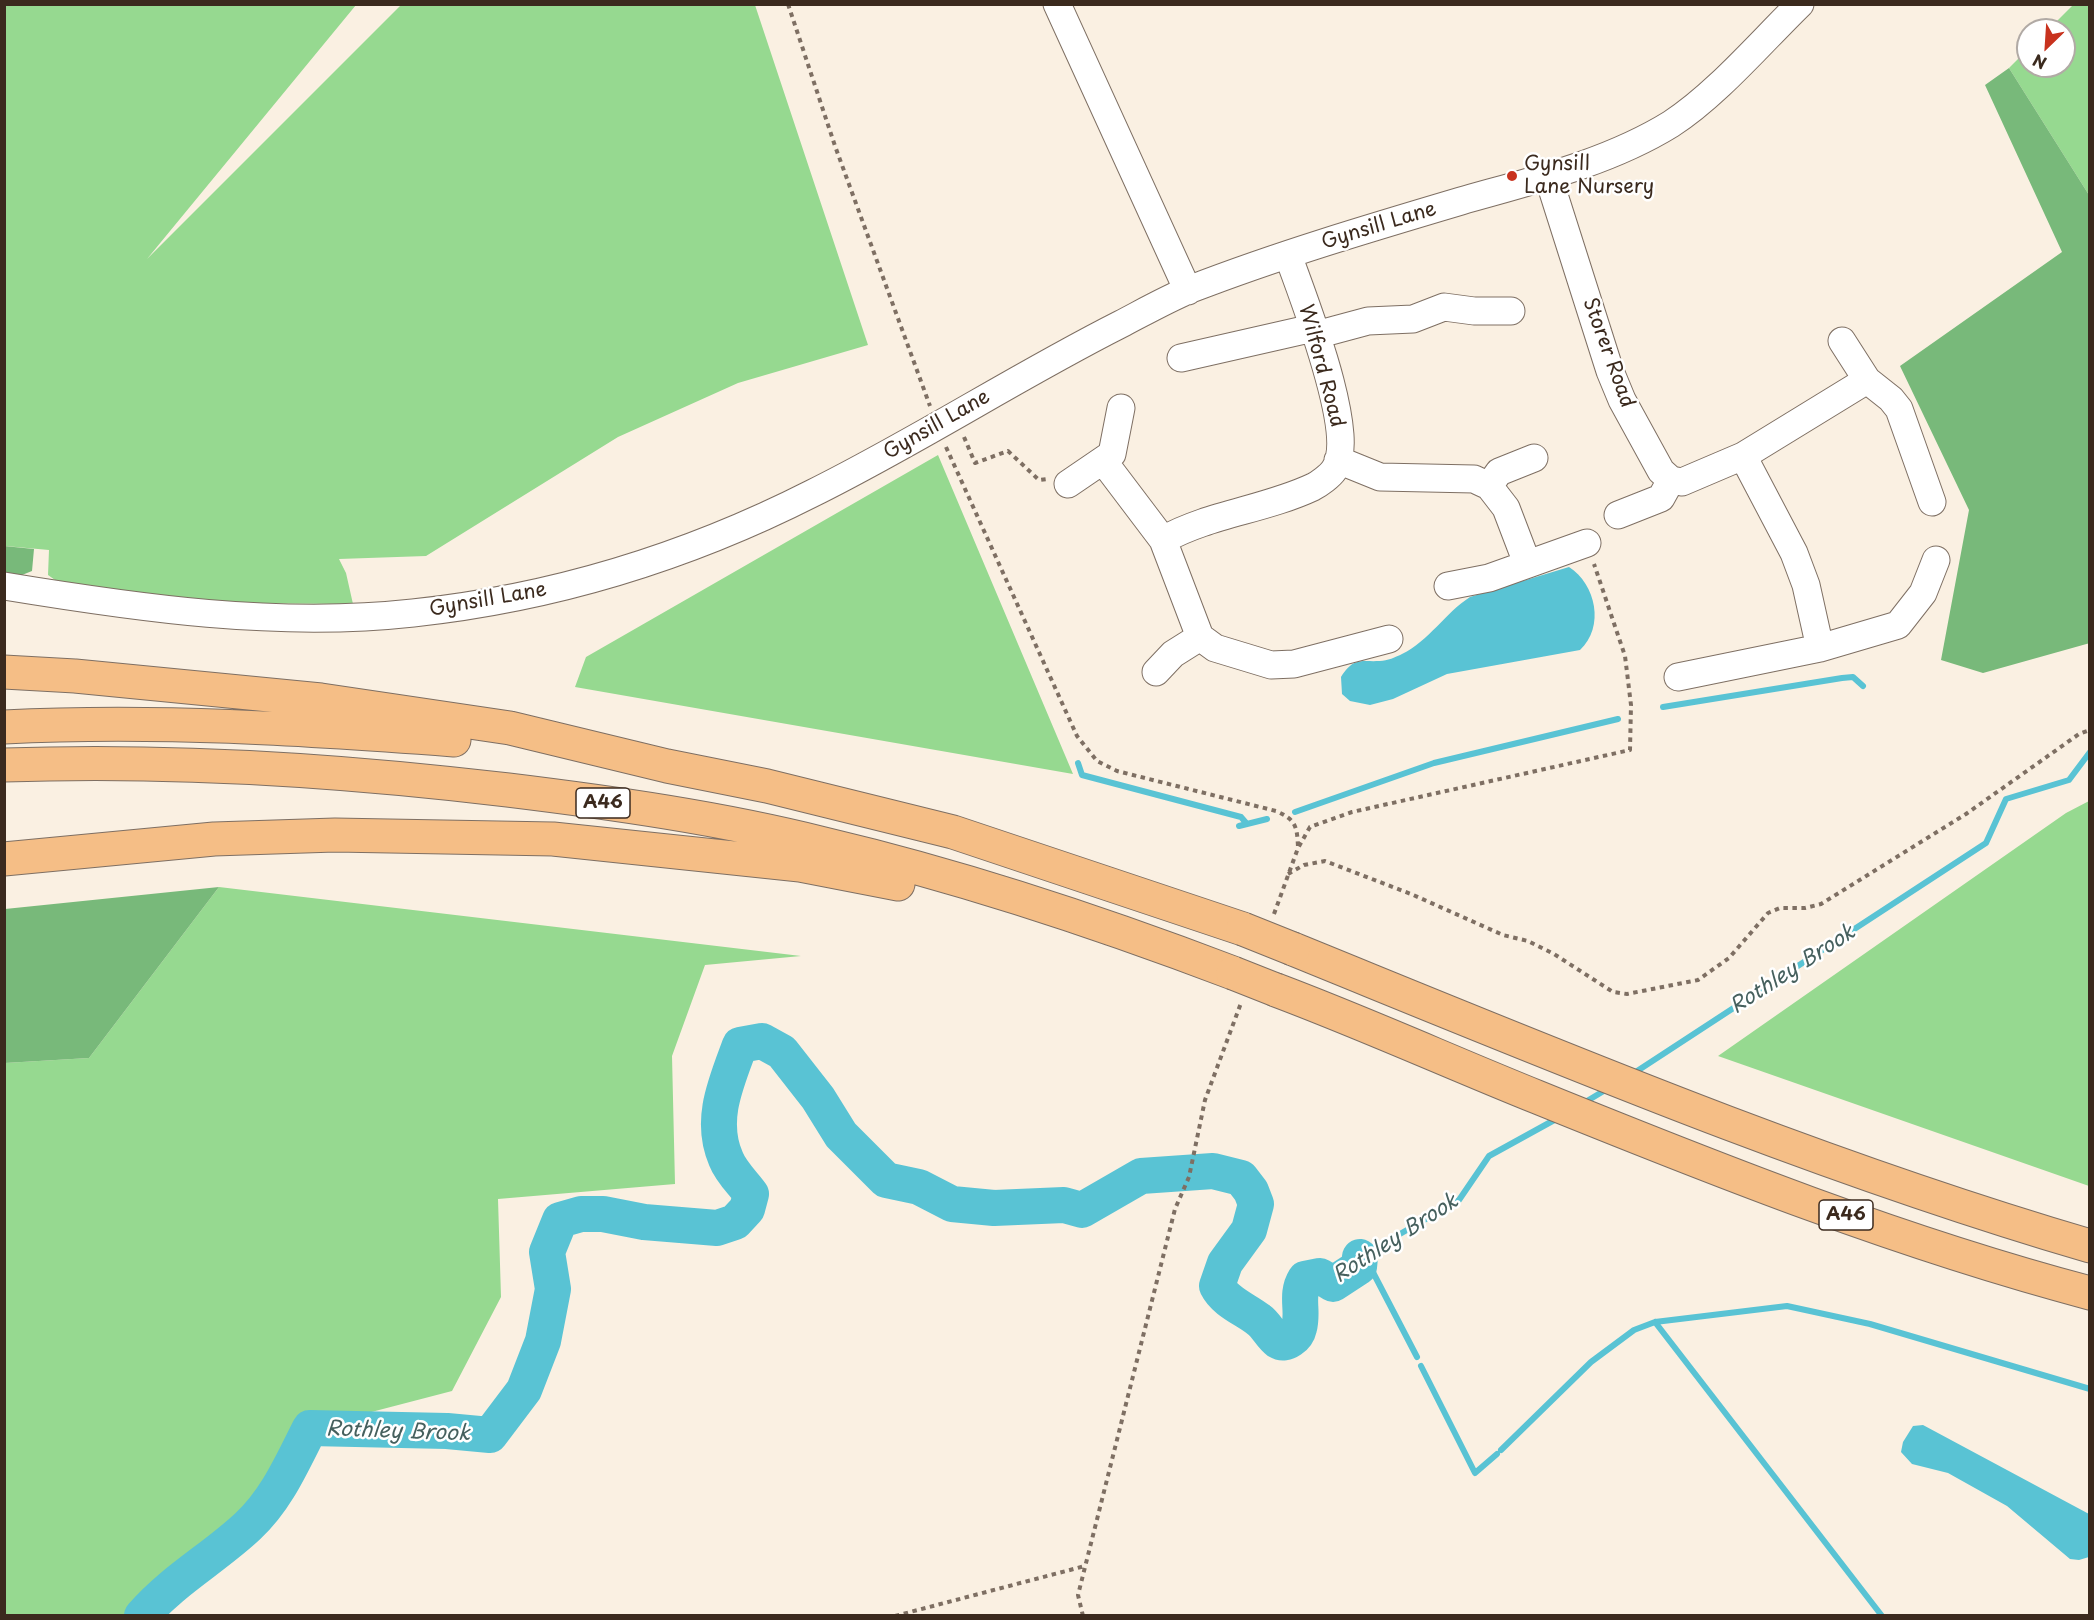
<!DOCTYPE html>
<style>
body{margin:0}
#map{position:relative;width:2094px;height:1620px;overflow:hidden;background:#faf0e2;font-family:"Playpen Sans",sans-serif}
canvas{display:block}
.frame{position:absolute;inset:0;border:6px solid #3b2a1e;pointer-events:none}
.north{position:absolute;left:2016px;top:18px;width:60px;height:60px;box-sizing:border-box;background:#fff;border:2px solid #b1aaa5;border-radius:50%;rotate:205deg;font-size:16px;font-weight:700;line-height:24px;text-align:center;color:#3b2a1e}
.north::after{content:'';display:block;margin:auto;width:21px;height:27px;background:#c8321e;clip-path:polygon(50% 0,100% 100%,50% 72%,0 100%)}
</style>
<div id="map">
<canvas width="2094" height="1620"></canvas>
<div class="frame"></div>
<div class="north">N</div>
</div>
<script>
const c = document.querySelector('canvas').getContext('2d');
c.lineJoin = 'round';
function fillPath(path, color) {
  c.fillStyle = color;
  c.fill(path, 'evenodd');
}
function stroke(path, color, width, dash) {
  c.strokeStyle = color;
  c.lineWidth = width;
  c.lineCap = dash ? 'butt' : 'round';
  c.setLineDash(dash || []);
  c.stroke(path);
}
function label(font, color, halo, rows, align = 'center') {
  c.font = font + ' "Playpen Sans",sans-serif';
  c.lineWidth = 5;
  c.setLineDash([]);
  c.textBaseline = 'middle';
  c.strokeStyle = halo;
  c.fillStyle = color;
  for (const [text, x, y, turn = 0] of rows) {
    c.save();
    c.translate(x, y);
    c.rotate((+turn || 0) * Math.PI / 180);
    c.textAlign = isNaN(turn) ? turn : align;
    if (halo) c.strokeText(text, 0, 0);
    c.fillText(text, 0, 0);
    c.restore();
  }
}
fillPath(new Path2D(`
 M4,5h352l-209,254 254,-254h354l113,340 -130,38 -120,54 -192,119 -87,3 7,14 7,31 -136,-1 -155,-18 -14,-10 1,-25 -44,-4z
 M2073,5h16v190l-80,-127 19,-19v17h36v-36h-16z
 M938,455l135,319 -498,-87 11,-30z
 M2089,801v385l-371,-130 348,-243z
 M219,887l582,69 -96,9 -33,91 3,128 -177,15 3,98 -49,94 -142,37 -55,90 -120,97 -130,1v-553l84,-5z`), '#96d990');
fillPath(new Path2D(`
 M2009,68l80,127 1,448 -107,30 -42,-13 28,-150 -69,-144 162,-114 -77,-167z
 M4,546l30,3 -2,22 -15,6 -12,-2z
 M219,887l-130,171 -84,5v-154z`), '#78b97a');
fillPath(new Path2D(`
 M1569,567c27,17 36,60 11,83l-133,24 -54,25 -23,6 -20,-4 -8,-7 -1,-17c13,-20 19,-15 39,-16 7,0 16,-4 22,-7 27,-13 43,-41 68,-57z
 M1923,1425l166,89v43l-10,3 -9,-1 -63,-53 -59,-33 -36,-9 -11,-12 2,-10 10,-16z`), '#59c3d4');
stroke(new Path2D(`
 M1663,707l179,-29 11,-1 10,9
 M1078,763l4,12 159,42 6,7
 M1295,812l139,-49 184,-44
 M1239,826l28,-7
 M1631,1075l355,-232 20,-44 63,-19 21,-28
 M1582,1104l25,-15
 M1364,1255l53,102
 M1360,1257l99,-57 30,-44 69,-38
 M1655,1322l227,294
 M1421,1366l54,107 22,-19
 M1501,1450l90,-88 43,-32 21,-8 132,-16 83,18 220,65`), '#59c3d4', 6);
stroke(new Path2D(`
 M142,1616c31,-36 72,-58 106,-90 29,-27 44,-63 62,-98l137,3 43,4 34,-45 19,-49 10,-52 -6,-37 13,-32 21,-6h22l41,8 73,6 18,-6 12,-13 4,-15c-8,-11 -20,-22 -25,-35 -17,-39 0,-76 14,-114l22,-4 20,11 36,46 23,37 45,45 33,7 33,17 42,4 70,-3 18,5 59,-34 72,-5 28,7 10,13 5,13 -7,26 -24,33 -8,23c8,16 28,23 42,34 7,5 12,16 19,21 8,5 19,-4 21,-13 5,-17 -4,-33 6,-49l15,-3 13,8 26,-17 1,-10`), '#59c3d4', 36);
const minor = new Path2D(`
 M1057,4l131,287
 M1548,176l62,195 12,29 39,71 10,9 11,2 61,-26 124,-76
 M1316,335l52,-14 45,-2 31,-12 30,4h37
 M1842,341l25,39 24,19 8,10 33,93
 M1181,358l132,-30
 M1743,456l51,97 12,32 14,63
 M1338,460l42,17 94,2 15,7 17,22 21,55
 M1104,462l59,78 37,97 15,11 56,17 23,-1 95,-25
 M1068,484l44,-30 9,-46
 M1489,486l10,-14 35,-14
 M1618,515l43,-17 10,-18
 M1163,540c46,-26 101,-30 150,-53 6,-3 17,-11 21,-17 25,-34 -32,-175 -46,-215
 M4,586c134,22 273,42 409,27 140,-15 274,-56 400,-120 105,-52 203,-116 308,-169 23,-12 46,-25 70,-35 88,-34 179,-61 270,-88 70,-20 147,-38 210,-77 45,-29 90,-82 129,-120
 M1448,586l41,-8 98,-35
 M1156,672l17,-18 27,-17
 M1678,677l142,-29 78,-23 25,-32 13,-33`);
const highway = new Path2D(`
 M4,672l71,4 246,24 189,28 157,38 100,20 186,46 290,97
 M4,727c151,-8 300,2 450,13
 M4,765c168,-6 337,5 504,25 106,13 212,28 316,54 140,33 275,78 409,129
 M4,859l210,-20 121,-4 218,4 247,26 98,19
 M1293,949c263,107 524,217 797,297
 M1276,990c88,33 174,72 261,107 180,73 364,146 553,196`);
stroke(minor, '#7e6f63', 29);
stroke(highway, '#7e6f63', 35);
stroke(new Path2D(`
 M788,4l47,142 95,260
 M964,437l11,26 33,-12 31,29 8,-1
 M946,447l131,289 20,25 20,10 159,40c20,9 21,15 22,36
 M1288,874l16,-9 21,-4 86,33 92,41 25,6 26,13 59,38 14,2 71,-14 31,-22 39,-45 12,-5h25l16,-4 145,-90 113,-80 11,-4
 M1274,914l24,-66 12,-21 42,-15 278,-62 1,-45 -6,-49 -31,-92
 M895,1616l190,-50
 M1083,1616l-5,-21 97,-386 14,-32 16,-77 36,-97`), '#7e6f63', 4, [4.5, 4.5]);
stroke(minor, '#fff', 27);
stroke(highway, '#f5be86', 33);
const highwayBridge = new Path2D(`
 M1243,929l50,20
 M1233,973l43,17`);
stroke(highwayBridge, '#7e6f63', 35, []);
stroke(highwayBridge, '#f5be86', 33);
for (const [x, y, r, color] of [
 [1512,176,6,"#c8321e"]
]) {
  const dot = new Path2D();
  dot.arc(x, y, r, 0, 2 * Math.PI);
  c.fillStyle = color;
  c.fill(dot);
  stroke(dot, '#fff', 2);
}
for (const [x, y, w] of [
 [603,803,54],
 [1846,1215,54]
]) {
  const box = new Path2D();
  box.roundRect(x - w / 2, y - 15, w, 30, 4.5);
  c.fillStyle = '#fff';
  c.fill(box);
  stroke(box, '#3b2a1e', 1.5);
}
label('bold 18px', '#3b2a1e', null, [
 ["A46",603,803],
 ["A46",1846,1215]
]);
label('20px', '#3b2a1e', '#fff', [
 ["Gynsill",1524,164],
 ["Lane Nursery",1524,187]
], 'left');
label('20px', '#3b2a1e', '#fff', [
 ["Gynsill Lane",1379,226,-17],
 ["Storer Road",1608,353,70],
 ["Wilford Road",1321,366,75],
 ["Gynsill Lane",937,425,-30],
 ["Gynsill Lane",488,600,-10]
]);
label('italic 21px', '#46605e', '#fff', [
 ["Rothley Brook",1793,970,-33],
 ["Rothley Brook",1396,1239,-33],
 ["Rothley Brook",398,1432,2]
]);
</script>
